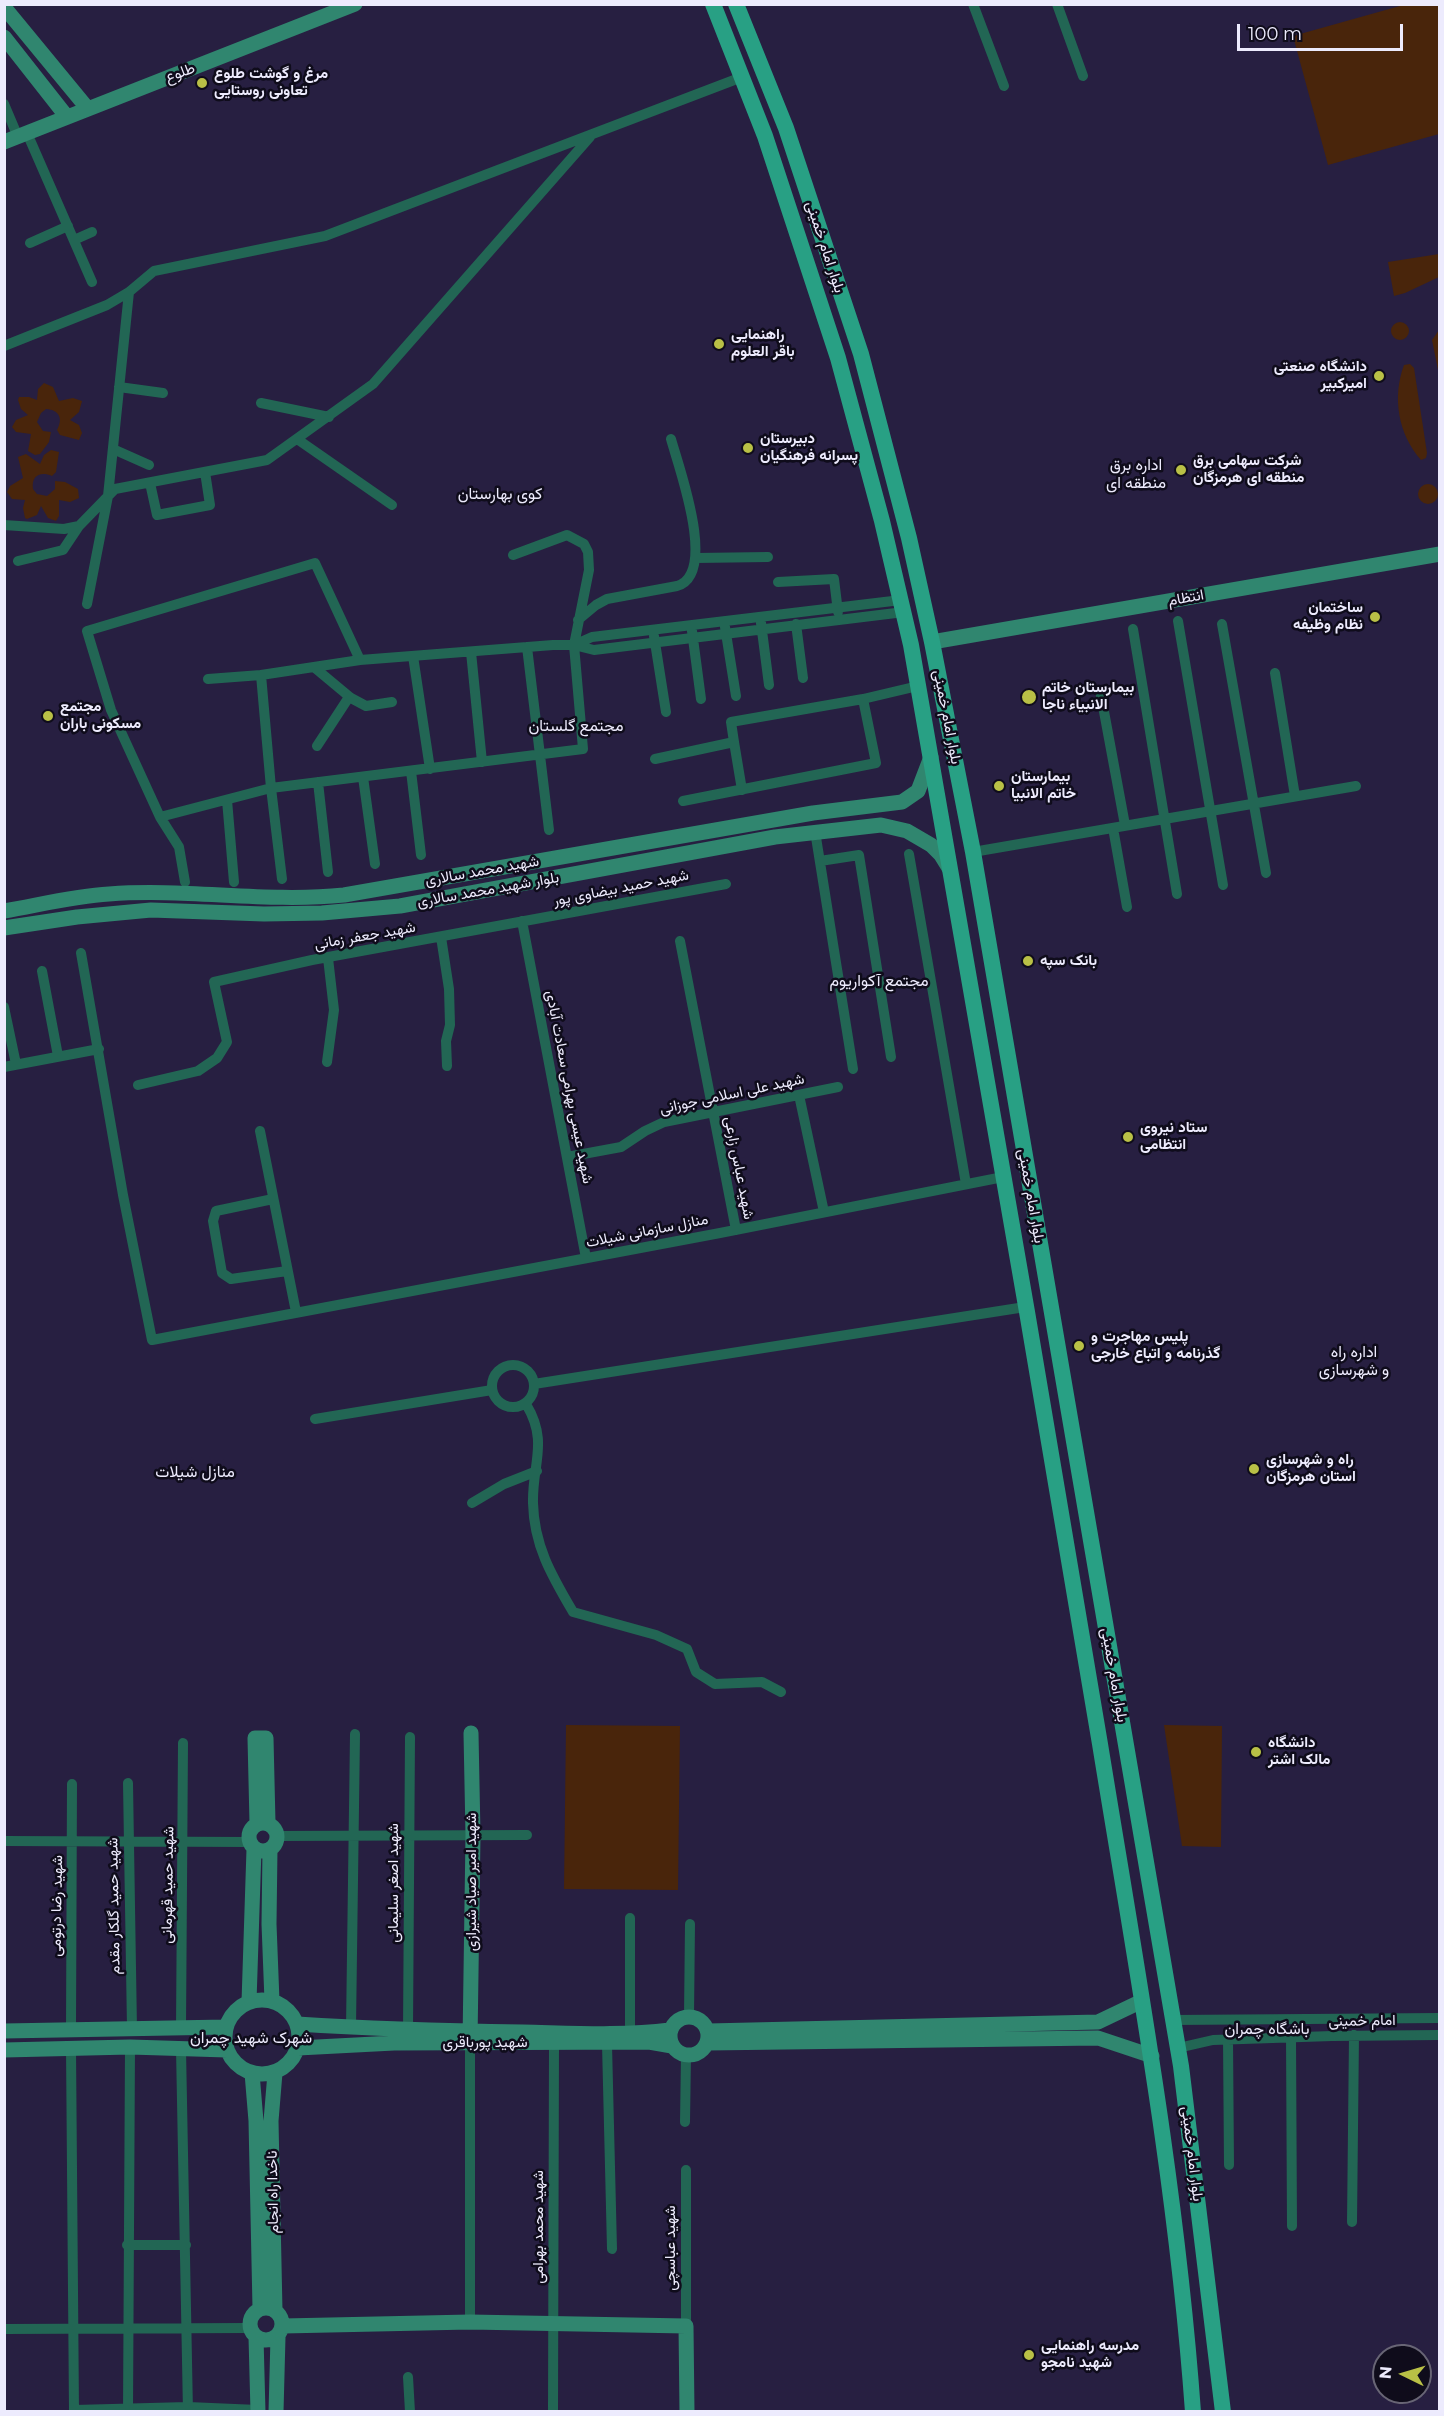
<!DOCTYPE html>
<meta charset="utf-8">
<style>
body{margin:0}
#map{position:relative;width:1444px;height:2416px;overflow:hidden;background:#271f41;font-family:Montserrat,sans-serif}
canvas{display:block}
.frame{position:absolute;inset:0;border:6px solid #edebfd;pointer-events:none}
.north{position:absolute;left:1372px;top:2344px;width:60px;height:60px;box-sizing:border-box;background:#0f0c1b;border:2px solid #686575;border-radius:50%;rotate:275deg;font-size:16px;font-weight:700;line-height:24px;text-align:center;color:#edebfd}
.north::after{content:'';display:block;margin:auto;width:21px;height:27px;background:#b9c046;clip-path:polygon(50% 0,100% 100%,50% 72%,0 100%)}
.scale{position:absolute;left:1237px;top:24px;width:166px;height:27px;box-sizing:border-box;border:3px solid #edebfd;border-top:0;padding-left:8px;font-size:18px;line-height:21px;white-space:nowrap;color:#edebfd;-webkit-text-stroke:4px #0f0c1b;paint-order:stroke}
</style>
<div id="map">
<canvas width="1444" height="2416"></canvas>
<div class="frame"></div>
<div class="north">N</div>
<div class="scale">100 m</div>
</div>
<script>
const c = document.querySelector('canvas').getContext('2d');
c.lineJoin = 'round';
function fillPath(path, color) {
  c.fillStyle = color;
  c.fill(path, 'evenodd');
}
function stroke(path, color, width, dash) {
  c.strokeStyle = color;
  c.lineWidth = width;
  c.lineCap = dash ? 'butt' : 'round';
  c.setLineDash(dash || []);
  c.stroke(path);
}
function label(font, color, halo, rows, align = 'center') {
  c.font = font + ' Montserrat,Vazirmatn,sans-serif';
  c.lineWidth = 5;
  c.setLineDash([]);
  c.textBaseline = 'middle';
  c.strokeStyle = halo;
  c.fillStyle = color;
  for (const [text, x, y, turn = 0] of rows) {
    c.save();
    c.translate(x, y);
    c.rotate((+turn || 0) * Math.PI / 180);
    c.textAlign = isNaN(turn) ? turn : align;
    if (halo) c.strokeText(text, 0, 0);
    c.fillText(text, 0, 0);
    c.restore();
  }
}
fillPath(new Path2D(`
 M1407,4l32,1v129l-111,31 -35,-129z
 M1439,254v23l-34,16 -11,3 -6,-34z
 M1391 331a9 9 0 1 1 18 0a9 9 0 1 1-18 0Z
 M1439,330v45l-7,-35z
 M1410,364l4,4 13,85 -1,5 -5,2c-23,-26 -29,-63 -17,-95z
 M44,383l9,4 6,14 14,-3 9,3 -3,11 -9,8 9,5 3,8 -3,7 -19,-5 -3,-5c6,-11 3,-20 -11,-21l-5,4 -4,9 6,9 8,1 -2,10 -9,12 -5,1 -7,-4 3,-17 -15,-2 -4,-5 4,-7 12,-5 -7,-6 -3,-9 1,-3h10l8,3 1,-11z
 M51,450l8,2 -3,20 -4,4c-12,-5 -21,0 -19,13l4,5 10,2 8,-7v-8l10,1 13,7 1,9 -9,4 -11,-2v16l-3,5 -8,-3 -7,-12 -4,9 -10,4 -2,-1 -2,-10 2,-8 -13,-1 -5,-7 3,-6 13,-8 -5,-21 8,-3 14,10 4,-9z
 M1418 494a10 10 0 1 1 20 0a10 10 0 1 1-20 0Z
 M566,1725l114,1 -2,164 -114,-1z
 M1164,1725l58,1 -1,121 -39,-1z`), '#49250b');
stroke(new Path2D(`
 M973,4l31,82
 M1057,4l26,72
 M4,104l14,33
 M27,133l65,149
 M74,240l18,-8
 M30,243l38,-17
 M4,346l103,-41 22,-13 25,-21 171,-35 417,-159
 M119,387l44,6
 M261,403l68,14
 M297,439l95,66
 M113,449l36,16
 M150,483l7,32 53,-10 -5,-33
 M4,525l60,4 15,-3 36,-37 152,-29 106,-76 217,-247
 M696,558l72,-1
 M18,561l45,-11 16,-24
 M778,582l56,-3 4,33
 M87,604l21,-108 21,-204
 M578,620l18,-15 11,-6 70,-13c41,-12 2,-118 -6,-147
 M1178,621l45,264
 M761,623l8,62
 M796,624l7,54
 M1222,624l44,249
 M725,627l11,69
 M1133,629l44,265
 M692,631l9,68
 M654,636l12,76
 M574,645l18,-8 309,-37
 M527,647l22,183
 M471,652l11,110
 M413,656l17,113
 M360,660l-45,-97 -228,68 24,79 49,107 111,-29 -10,-113 99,-15 193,-15h21l20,5 310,-38
 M315,668l36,30 15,8 26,-4
 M1275,673l20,123
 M208,679l53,-4
 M1100,690l25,135
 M734,742l8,48
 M317,746l32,-49
 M655,759l79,-17 -3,-20 132,-23 55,-13
 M411,771l10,84
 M363,777l12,87
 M318,782l10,90
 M227,800l7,82
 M683,801l193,-38 -13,-64
 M160,817l19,30 6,35
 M1113,828l14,79
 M815,831l38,238
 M973,852l383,-66
 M909,854l57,330
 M820,861l39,-6 32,202
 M282,879l-11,-91 312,-39 -9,-104 15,-75 -1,-18 -4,-8 -17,-9 -54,20
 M522,921l64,337
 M441,937l8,52 1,36 -4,16 1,25
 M680,941l56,289
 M81,953l42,242 29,145 568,-107 283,-56
 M42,971l16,85
 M4,1007l12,57
 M327,1062l7,-52 -6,-52
 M4,1067l95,-18
 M138,1085l60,-14 19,-13 10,-16 -13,-60 98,-22 414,-76
 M799,1095l25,117
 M260,1131l36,181
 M567,1157l54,-10 24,-16 19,-9 174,-35
 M273,1199l-57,12 -3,10 9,52 9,6 56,-8
 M492 1386a21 21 0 1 1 42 0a21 21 0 1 1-42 0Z
 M534,1384l491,-77
 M526,1404c23,38 6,60 7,99 1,43 19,73 40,109l83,23 31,14 9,23 19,12 47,-2 19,10
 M315,1419l177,-29
 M472,1503l32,-19 33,-13
 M128,1783l4,246
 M277,1836l250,-1
 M4,1841l245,1
 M689,2016l1,-92
 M1173,2020l267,-2
 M351,2027l4,-293
 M181,2028l2,-285
 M71,2029l1,-245
 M408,2030l2,-293
 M630,2033v-115
 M1291,2037l1,189
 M1228,2039l1,126
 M607,2044l5,205
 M71,2048l3,364
 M1178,2048l35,-8 119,-4 108,-1
 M181,2049l7,363
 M685,2122l1,-67
 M1352,2222l2,-187
 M127,2245h59
 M470,2322v-279
 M686,2326v-156
 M4,2329l246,-1
 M408,2377l2,35
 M74,2410l114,-3 70,3
 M128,2412l2,-365
 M553,2412l1,-369`), '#226654', 10);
stroke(new Path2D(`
 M4,7l84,102
 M4,37l63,80
 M4,142l351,-138
 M932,642l508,-88
 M4,911c35,-6 70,-15 105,-17 78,-6 157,9 235,1l469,-82 89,-11 16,-11 13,-34
 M4,928l73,-11 74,-7 113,4 58,-1 78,-7 375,-69 106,-12 26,6 24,14 10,10 8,13
 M249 1837a14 14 0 1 1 28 0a14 14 0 1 1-28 0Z
 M257,1823l-2,-85h11l2,85
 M270,1849l-1,75 3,77
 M225 2037a37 37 0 1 1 74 0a37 37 0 1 1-74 0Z
 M249,2002l5,-153
 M670 2036a19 19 0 1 1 38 0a19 19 0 1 1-38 0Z
 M297,2024c75,5 150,7 226,8 49,1 99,4 147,-2
 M4,2031l222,-4
 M708,2031l390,-9 44,-21
 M470,2042l3,-207 -2,-102
 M707,2043l391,-5 54,18
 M298,2048l96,-5 255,-1 23,4
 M4,2050l126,-3 97,3
 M252,2073l4,48 4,187
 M275,2073l-4,48 4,190
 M250 2324a16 16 0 1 1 32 0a16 16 0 1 1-32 0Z
 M283,2326l187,-4 216,4 1,86
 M256,2337l2,75
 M276,2412l2,-75`), '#30866f', 15);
stroke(new Path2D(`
 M713,4l52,132 73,222 44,163 29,124c63,367 129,732 189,1099 36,222 77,443 93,668
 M736,4l50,124 75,226 48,184 23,104 41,210 208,1214 42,346`), '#28a084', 16);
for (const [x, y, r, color] of [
 [202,83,6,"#b9c046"],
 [719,344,6,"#b9c046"],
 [1379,376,6,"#b9c046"],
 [748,448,6,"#b9c046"],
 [1181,470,6,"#b9c046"],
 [1375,617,6,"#b9c046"],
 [1029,697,8,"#b9c046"],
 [48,716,6,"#b9c046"],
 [999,786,6,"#b9c046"],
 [1028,961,6,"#b9c046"],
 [1128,1137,6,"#b9c046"],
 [1079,1346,6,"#b9c046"],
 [1254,1469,6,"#b9c046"],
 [1256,1752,6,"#b9c046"],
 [1029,2355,6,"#b9c046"]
]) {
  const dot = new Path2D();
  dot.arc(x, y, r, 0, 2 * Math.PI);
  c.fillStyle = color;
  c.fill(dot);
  stroke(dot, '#0f0c1b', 2);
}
label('15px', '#edebfd', '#0f0c1b', [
 ["طلوع",180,73,-21],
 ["بلوار امام خمینی",825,247,72],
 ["انتظام",1186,598,-10],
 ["بلوار امام خمینی",947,717,79],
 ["شهید محمد سالاری",482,871,-10],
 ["شهید حمید بیضاوی پور",621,888,-11],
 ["بلوار شهید محمد سالاری",488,890,-10],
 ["شهید جعفر زمانی",365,936,-10],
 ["شهید عیسی بهرامی سعادت آبادی",569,1087,79],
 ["شهید علی اسلامی جوزانی",732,1094,-12],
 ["شهید عباس زارعی",739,1168,79],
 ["بلوار امام خمینی",1031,1196,80],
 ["منازل سازمانی شیلات",647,1231,-11],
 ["بلوار امام خمینی",1114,1675,80],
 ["شهید امیر صیاد شیرازی",472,1882,-90],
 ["شهید اصغر سلیمانی",394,1883,-90],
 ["شهید حمید قهرمانی",168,1885,-89],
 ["شهید رضا درتومی",57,1906,-89],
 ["شهید حمید گلکار مقدم",114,1906,-91],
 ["امام خمینی",1362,2021,-1],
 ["شهید پورباقری",485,2043],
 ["بلوار امام خمینی",1192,2154,83],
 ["ناخدا راه انجام",273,2192,-91],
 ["شهید محمد بهرامی",539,2227,-90],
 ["شهید عباسچی",671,2248,-90]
]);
label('bold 15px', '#edebfd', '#0f0c1b', [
 ["مرغ و گوشت طلوع",214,74],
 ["تعاونی روستایی",214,91],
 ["راهنمایی",731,335],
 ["باقر العلوم",731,352],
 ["دانشگاه صنعتی",1367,367,"right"],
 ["امیرکبیر",1367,384,"right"],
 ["دبیرستان",760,439],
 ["پسرانه فرهنگیان",760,456],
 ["شرکت سهامی برق",1193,461],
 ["منطقه ای هرمزگان",1193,478],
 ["ساختمان",1363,608,"right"],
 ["نظام وظیفه",1363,625,"right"],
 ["بیمارستان خاتم",1042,688],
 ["الانبیاء ناجا",1042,705],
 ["مجتمع",60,707],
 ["مسکونی باران",60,724],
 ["بیمارستان",1011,777],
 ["خاتم الانبیا",1011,794],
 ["بانک سپه",1040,961],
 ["ستاد نیروی",1140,1128],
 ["انتظامی",1140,1145],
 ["پلیس مهاجرت و",1091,1337],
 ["گذرنامه و اتباع خارجى",1091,1354],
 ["راه و شهرسازی",1266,1460],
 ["استان هرمزگان",1266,1477],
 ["دانشگاه",1268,1743],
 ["مالک اشتر",1268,1760],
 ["مدرسه راهنمایی",1041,2346],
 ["شهید نامجو",1041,2363]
], 'left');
label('16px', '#edebfd', '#0f0c1b', [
 ["اداره برق",1136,465],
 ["منطقه ای",1136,483],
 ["کوی بهارستان",500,494],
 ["مجتمع گلستان",576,726],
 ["مجتمع آکواریوم",879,981],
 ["اداره راه",1354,1352],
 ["و شهرسازی",1354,1370],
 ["منازل شیلات",195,1472],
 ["باشگاه چمران",1267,2029],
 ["شهرک شهید چمران",251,2038]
]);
</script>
